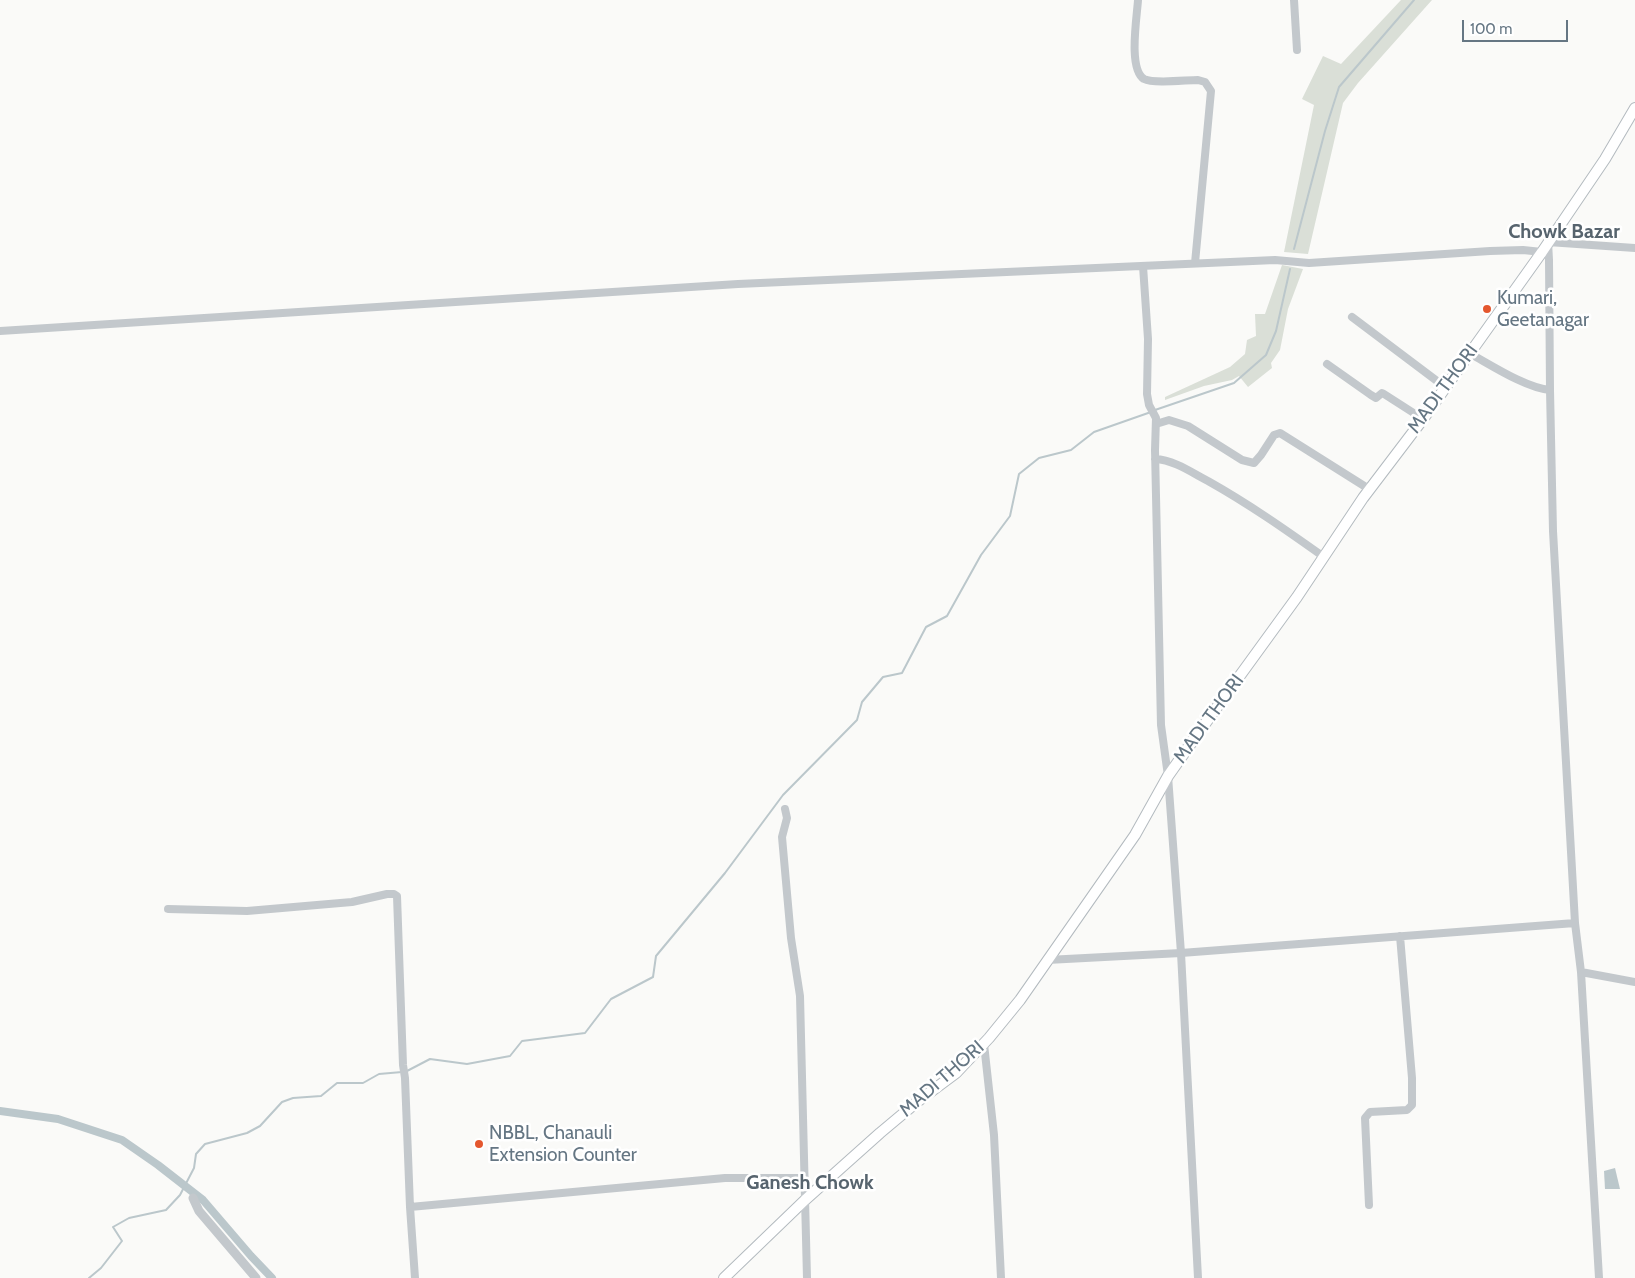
<!DOCTYPE html>
<style>
body{margin:0}
#map{position:relative;width:1635px;height:1278px;overflow:hidden;background:#fafaf8;font-family:Cabin,sans-serif}
canvas{display:block}
.scale{position:absolute;left:1462px;top:20px;width:106px;height:22px;box-sizing:border-box;border:2px solid #657683;border-top:0;padding-left:6px;font-size:15px;line-height:18px;white-space:nowrap;color:#657683;-webkit-text-stroke:4px #fff;paint-order:stroke}
</style>
<div id="map">
<canvas width="1635" height="1278"></canvas>
<div class="scale">100 m</div>
</div>
<script>
const c = document.querySelector('canvas').getContext('2d');
c.lineJoin = 'round';
function fillPath(path, color) {
  c.fillStyle = color;
  c.fill(path, 'evenodd');
}
function stroke(path, color, width, dash) {
  c.strokeStyle = color;
  c.lineWidth = width;
  c.lineCap = dash ? 'butt' : 'round';
  c.setLineDash(dash || []);
  c.stroke(path);
}
function label(font, color, halo, rows, align = 'center') {
  c.font = font + ' Cabin,sans-serif';
  c.lineWidth = 5;
  c.setLineDash([]);
  c.textBaseline = 'middle';
  c.strokeStyle = halo;
  c.fillStyle = color;
  for (const [text, x, y, turn = 0] of rows) {
    c.save();
    c.translate(x, y);
    c.rotate((+turn || 0) * Math.PI / 180);
    c.textAlign = isNaN(turn) ? turn : align;
    if (halo) c.strokeText(text, 0, 0);
    c.fillText(text, 0, 0);
    c.restore();
  }
}
fillPath(new Path2D(`
 M1401,0h31l-74,83 -15,20 -35,151 -24,-2 30,-147 -12,-6 21,-43 18,8z
 M1282,265l21,4 -15,40 -8,41 -9,13 1,5 -24,19 -9,-11 -7,4 -28,6 -39,14v-3l65,-30 15,-13 2,-14 9,-4 -1,-22h10z`), '#dadfd7');
fillPath(new Path2D(`
 M1615,1168l5,21h-15l-1,-18z`), '#bbc7cb');
stroke(new Path2D(`
 M1294,249l31,-118 14,-44 75,-87
 M1155,410l79,-27 32,-28 10,-24 14,-62
 M407,1071l23,-12 37,5 43,-8 12,-15 63,-8 26,-34 42,-22 3,-21 69,-83 58,-78 74,-75 5,-18 21,-25 19,-4 24,-46 21,-11 34,-61 29,-39 9,-42 20,-16 32,-8 23,-18 57,-20
 M89,1278l12,-10 21,-27 -9,-14 16,-9 37,-8 14,-15 14,-27 2,-14 9,-10 42,-11 13,-7 22,-24 11,-4 28,-2 16,-13h26l16,-9 23,-2`), '#bbc7cb', 2);
stroke(new Path2D(`
 M0,1111l58,8 64,21 36,25 45,35 48,56 21,22`), '#bbc7cb', 8);
const secondary = new Path2D(`
 M724,1278l81,-78 75,-67 37,-31 39,-29 33,-35 31,-38 115,-165 33,-59 31,-44 98,-135 66,-99 60,-79 119,-167 63,-93 30,-51`);
stroke(secondary, '#b3babf', 12);
stroke(new Path2D(`
 M1138,0c-1,17 -10,69 6,79 10,5 42,1 54,1l7,2 6,9 -16,172
 M1294,0l3,50
 M1143,266l5,73 -1,55 2,11 7,13 -1,32 6,275 7,51 13,177 17,325
 M1352,317l93,70
 M0,331l738,-47 537,-24 34,3 181,-12 33,-1 19,2
 M1469,353c22,12 57,35 81,37
 M1327,364l44,31 5,3 6,-5 2,1 39,25
 M1156,424l13,-4 19,6 54,34 12,3 7,-8 13,-20 6,-2 89,56
 M1155,459c19,1 36,13 53,22 41,23 78,49 116,76
 M785,809l2,9 -5,19 9,101 9,58 7,282
 M168,909l79,2 105,-9 35,-8h7l3,2 6,169 2,13 5,129 5,71
 M1047,960l134,-7 394,-30
 M1581,972l54,10
 M984,1044l10,91 7,143
 M1369,1205l-4,-87 5,-6 37,-2 5,-5v-27l-12,-142
 M410,1207l315,-29h79
 M1599,1278l-18,-306 -6,-49 -22,-392 -3,-141 -1,-130 -1,-18 87,6`), '#c3c8cc', 8);
stroke(new Path2D(`
 M193,1198l6,13 57,67`), '#c3c8cc', 9);
stroke(secondary, '#fff', 10);
for (const [x, y, r, color] of [
 [1487,309,5,"#e4572e"],
 [479,1144,5,"#e4572e"]
]) {
  const dot = new Path2D();
  dot.arc(x, y, r, 0, 2 * Math.PI);
  c.fillStyle = color;
  c.fill(dot);
  stroke(dot, '#fff', 2);
}
label('19px', '#657683', '#fff', [
 ["Kumari,",1497,298],
 ["Geetanagar",1497,320],
 ["NBBL, Chanauli",489,1133],
 ["Extension Counter",489,1155]
], 'left');
label('19px', '#657683', '#fff', [
 ["MADI THORI",1443,389,-54],
 ["MADI THORI",1209,719,-54],
 ["MADI THORI",942,1079,-41]
]);
label('bold 20px', '#57646e', '#fff', [
 ["Chowk Bazar",1564,232],
 ["Ganesh Chowk",810,1183]
]);
</script>
